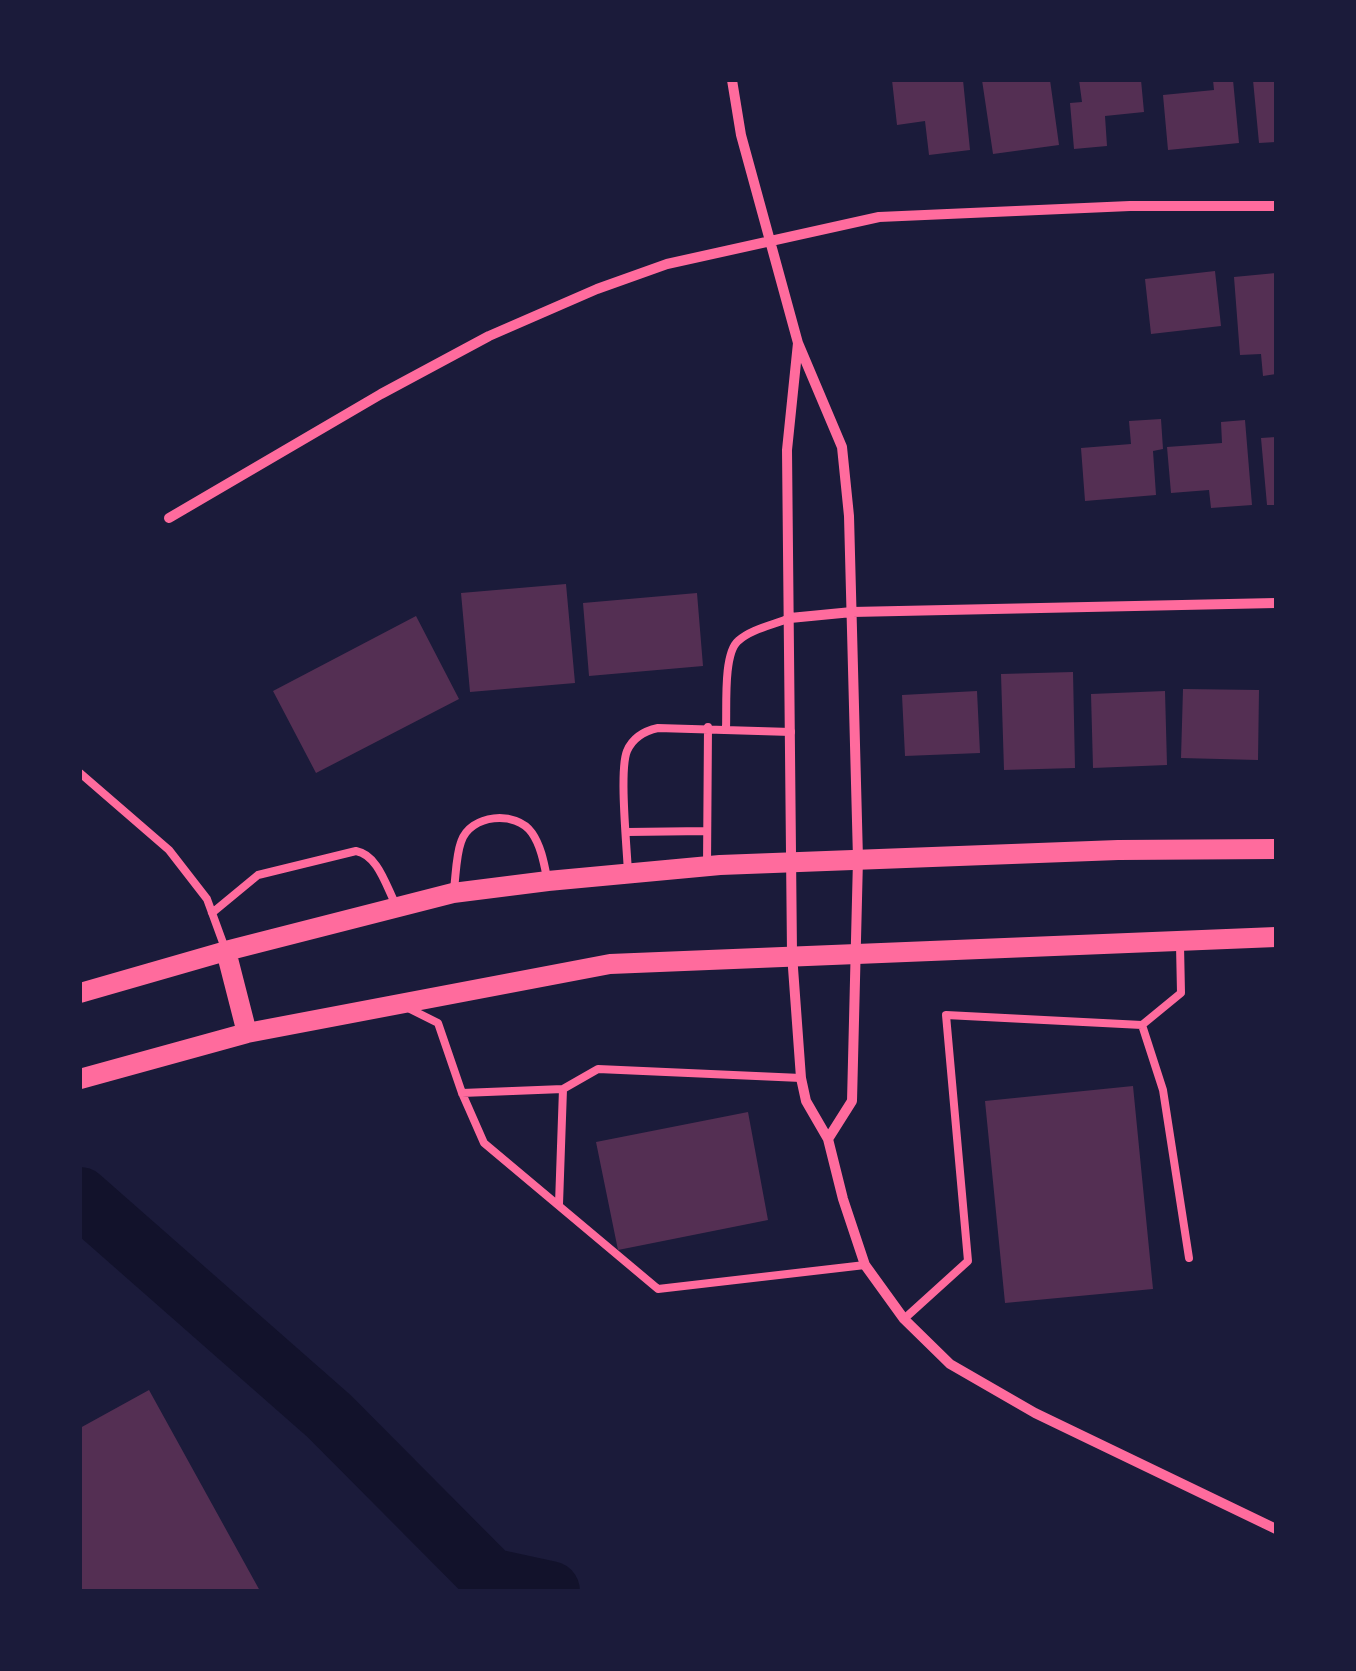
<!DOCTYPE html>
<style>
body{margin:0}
#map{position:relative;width:1356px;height:1671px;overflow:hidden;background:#1b1b3a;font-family:"Noto Sans",sans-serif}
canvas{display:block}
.frame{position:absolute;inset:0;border:82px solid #1b1b3a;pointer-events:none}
</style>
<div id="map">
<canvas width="1356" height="1671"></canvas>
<div class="frame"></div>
</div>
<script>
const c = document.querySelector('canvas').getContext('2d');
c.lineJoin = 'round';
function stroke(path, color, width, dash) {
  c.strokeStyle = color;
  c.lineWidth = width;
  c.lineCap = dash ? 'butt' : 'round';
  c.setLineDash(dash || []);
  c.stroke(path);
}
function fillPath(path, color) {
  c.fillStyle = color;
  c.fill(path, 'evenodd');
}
stroke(new Path2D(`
 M80,1197l249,219 161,162 60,13`), '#12122b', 60);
fillPath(new Path2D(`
 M892,80h71l7,70 -41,5 -4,-34 -28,4z
 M982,80h68l9,65 -66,9z
 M1079,80h62l3,32 -39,4 2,30 -33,3 -4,-46 12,-1z
 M1213,80h20l6,63 -71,7 -5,-55 51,-5z
 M1253,80h23v62l-17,1z
 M1215,271l6,55 -70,8 -6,-55z
 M1276,273v101l-13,2 -2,-22 -21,1 -6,-78z
 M1161,419l2,30 -10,2 3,44 -71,6 -4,-53 50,-4 -2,-23z
 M1245,420l7,85 -41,3 -2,-18 -38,3 -4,-46 55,-4 -1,-21z
 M1276,437v68h-9l-6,-67z
 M566,584l9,99 -105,9 -9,-99z
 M697,593l6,73 -114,10 -6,-73z
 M416,616l43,83 -143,74 -43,-82z
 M1073,672l2,96 -71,2 -3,-96z
 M1183,689l76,1 -1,70 -77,-2z
 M977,691l3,62 -75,3 -3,-61z
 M1165,691l2,74 -74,3 -2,-74z
 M1133,1086l20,203 -148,14 -20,-202z
 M748,1112l20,108 -150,30 -22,-108z
 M149,1390l111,201h-180v-163z`), '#542f53');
stroke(new Path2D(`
 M726,728c1,-20 -3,-74 12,-87 13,-12 35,-16 52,-23
 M80,773l89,77 38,49 19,52
 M627,832l80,-1
 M707,866l1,-139
 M628,873c-1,-25 -9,-103 -1,-122 6,-14 17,-20 31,-23l133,4
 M454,889c2,-15 2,-33 7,-47 9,-28 55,-32 71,-9 9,13 12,30 15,45
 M212,913l46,-38 98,-24c22,4 30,35 40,54
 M410,1009l28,14 24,70 22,50 174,146 207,-24
 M1142,1025l21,65 26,168
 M462,1093l101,-4 35,-20 203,9
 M559,1204l4,-115
 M904,1319l64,-58 -22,-246 196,10 39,-32 -1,-48`), '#ff6b9d', 8);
stroke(new Path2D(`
 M732,80l9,55 57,208 44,104 7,69 9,343 -6,242 -24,38
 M798,343l-11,107 5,504 9,124 5,23 22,38 15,60 22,66 39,54 46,45 85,49 241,116
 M169,518l212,-124 108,-58 108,-47 70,-25 212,-47 251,-11h146
 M790,618l62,-6 424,-9`), '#ff6b9d', 10);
stroke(new Path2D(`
 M226,951l21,82
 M80,993l146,-42 227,-58 95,-12 172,-16 398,-15 158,-1
 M80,1079l167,-46 363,-69 666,-27`), '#ff6b9d', 20);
</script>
